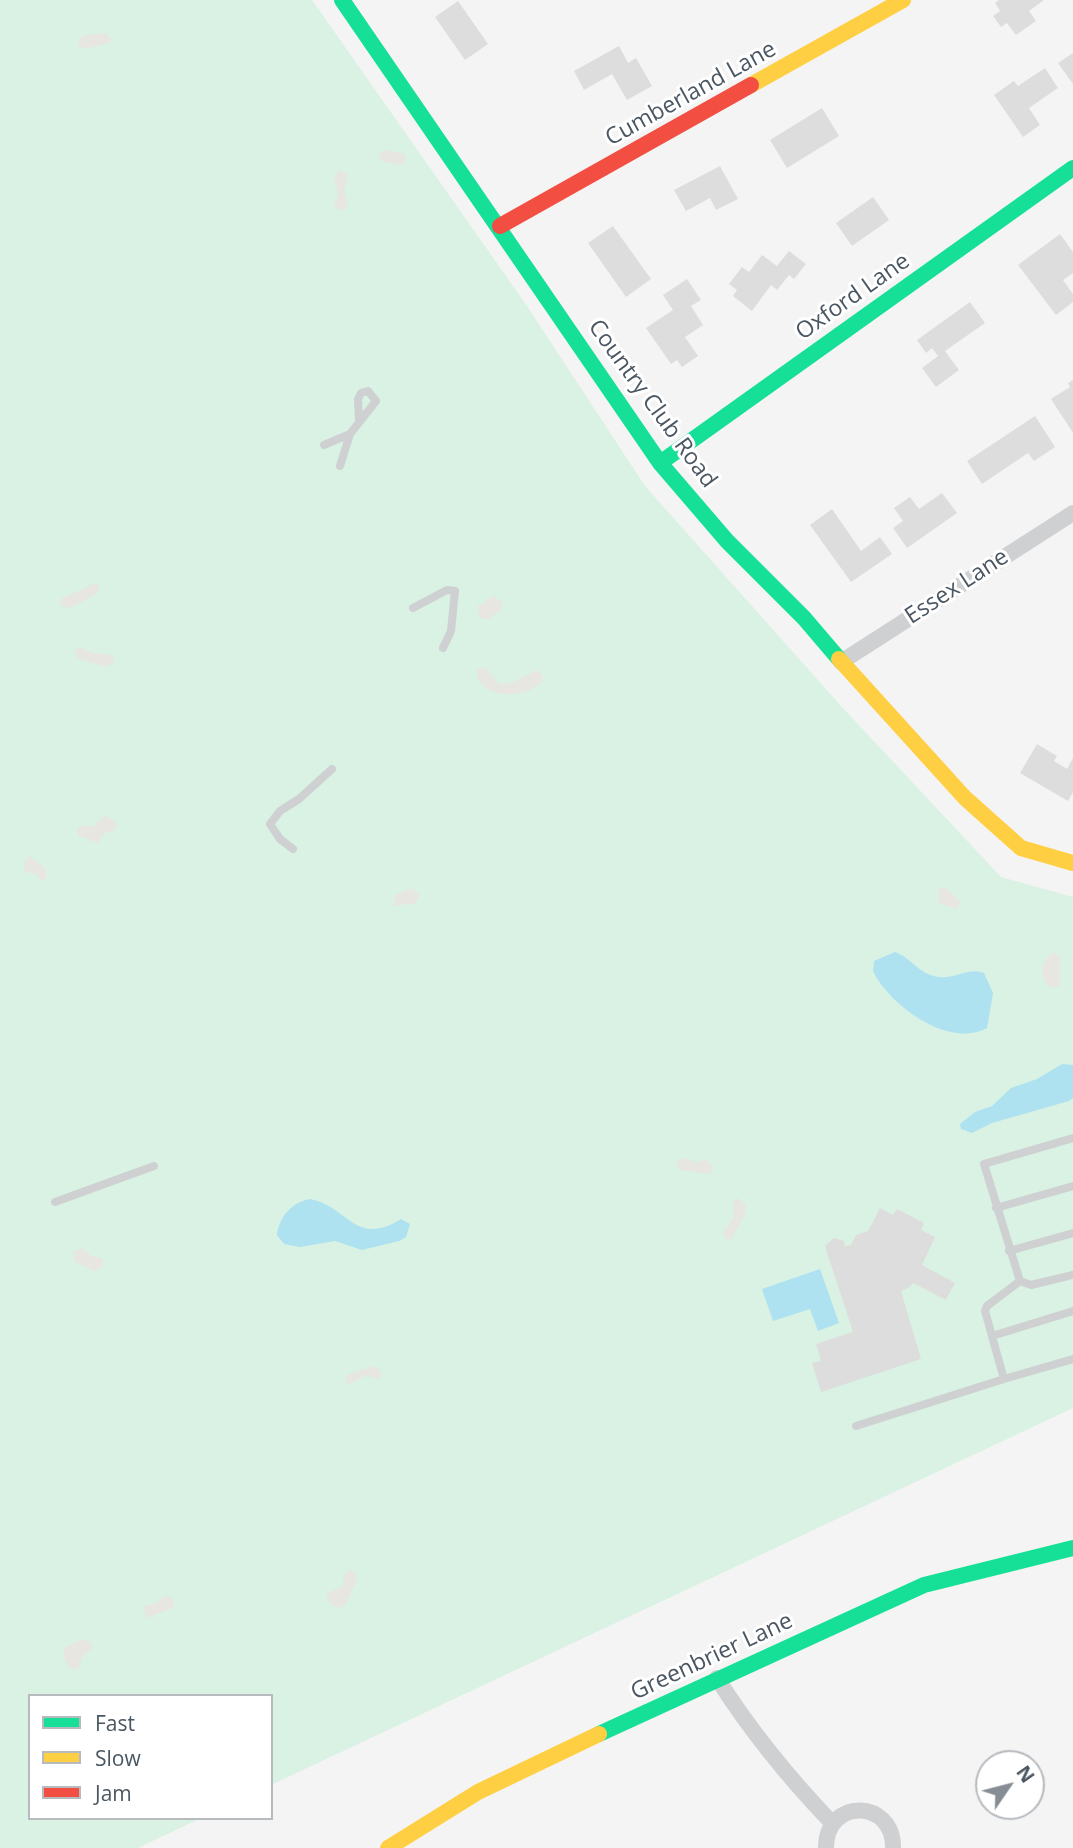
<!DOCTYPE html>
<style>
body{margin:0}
#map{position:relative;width:1073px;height:1848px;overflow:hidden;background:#f4f4f4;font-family:"Open Sans",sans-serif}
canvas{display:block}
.legend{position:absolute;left:28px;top:1694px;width:245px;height:126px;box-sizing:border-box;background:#fff;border:2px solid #b7bbc0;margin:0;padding:9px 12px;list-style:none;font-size:21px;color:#4a5661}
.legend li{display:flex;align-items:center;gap:14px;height:35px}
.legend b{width:35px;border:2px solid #b7bbc0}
.north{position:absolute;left:975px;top:1750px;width:70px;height:70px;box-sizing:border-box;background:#fff;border:2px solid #b7bbc0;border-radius:50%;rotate:55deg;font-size:19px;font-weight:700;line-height:28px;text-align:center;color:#4a5661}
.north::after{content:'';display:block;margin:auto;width:24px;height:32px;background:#868d94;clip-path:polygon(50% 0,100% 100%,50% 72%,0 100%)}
</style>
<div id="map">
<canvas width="1073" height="1848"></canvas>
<ul class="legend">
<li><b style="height:9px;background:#16e098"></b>Fast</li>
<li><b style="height:9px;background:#ffcf43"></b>Slow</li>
<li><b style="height:9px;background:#f24e42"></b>Jam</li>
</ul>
<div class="north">N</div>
</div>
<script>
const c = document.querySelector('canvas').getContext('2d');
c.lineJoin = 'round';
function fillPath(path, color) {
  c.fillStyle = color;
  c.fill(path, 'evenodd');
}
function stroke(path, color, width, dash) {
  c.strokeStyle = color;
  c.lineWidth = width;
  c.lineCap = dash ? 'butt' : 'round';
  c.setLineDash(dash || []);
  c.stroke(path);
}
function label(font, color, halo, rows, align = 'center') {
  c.font = font + ' "Open Sans",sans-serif';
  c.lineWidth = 6;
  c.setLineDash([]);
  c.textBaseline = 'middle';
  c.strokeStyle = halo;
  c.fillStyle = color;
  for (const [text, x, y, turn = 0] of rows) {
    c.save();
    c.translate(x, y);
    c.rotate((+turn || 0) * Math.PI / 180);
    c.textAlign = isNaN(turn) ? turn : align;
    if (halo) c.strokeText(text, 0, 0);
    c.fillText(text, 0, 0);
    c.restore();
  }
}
fillPath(new Path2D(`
 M0,0h312l215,306 118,180 196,220 160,171 72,20v511l-802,377v-89h-241v122h171l-63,30h-138z`), '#d9f2e3');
fillPath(new Path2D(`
 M106,33l5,7 -2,3 -25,6 -6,-4 1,-6 7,-4z
 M385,150l20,4v9l-6,2 -18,-4 -2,-8z
 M340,170l8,5 -4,15 4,17 -7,4 -7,-6 4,-11 -4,-19z
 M95,583l4,3 -1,7 -28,15 -10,-2 1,-7z
 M494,596l9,7 -2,7 -13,9 -9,-1 -1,-12z
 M79,647l14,6 19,2 3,7 -8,5 -28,-8 -5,-7z
 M485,667l14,17 12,-1 26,-13 5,5 1,6c-17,17 -53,19 -66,-3v-8z
 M106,815l11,8 -3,8 -9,2 -7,10 -19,-7 -2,-7 3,-3h13z
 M30,856l16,14v10l-5,1 -5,-7 -11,-2 -1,-10z
 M944,886l16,15 -3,8 -19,-6v-13z
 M412,888l7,7 -3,8 -23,3 2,-11z
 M1053,953l7,3v29l-8,3c-13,-6 -12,-28 1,-35z
 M682,1158l14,4 11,-2 7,8 -5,6 -28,-4 -5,-5z
 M737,1198l9,7 -1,9 -13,25 -5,1 -4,-7 10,-15 1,-19z
 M82,1248l9,8 12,3v7l-9,5 -19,-9 -2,-10z
 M374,1366l7,5v8l-15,-3 -18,8 -3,-2 2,-7z
 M350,1570l4,1 3,8 -11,25 -6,4 -9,-3 -5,-11 16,-7 3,-14z
 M167,1595l7,6 -1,7 -26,10 -4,-11 14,-4z
 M81,1640l8,1 4,6 -11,11 -3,10 -5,2c-8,-3 -12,-14 -10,-22z`), '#e7e6e1');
fillPath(new Path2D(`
 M895,952c17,6 24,23 44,25 16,2 31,-10 45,-4l9,20 -6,35c-38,21 -97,-22 -114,-57l1,-10z
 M1062,1064l11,1v33l-4,3 -77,22 -20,10 -11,-4 -1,-5 15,-12 17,-6 19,-18 26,-9z
 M310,1199c38,7 45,49 91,20l9,5 -4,13 -7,4 -37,9 -27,-9 -35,6 -16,-3 -7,-9c2,-18 15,-33 33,-36z
 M820,1269l19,54 -21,8 -8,-22 -37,12 -11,-32z`), '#aee2f0');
fillPath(new Path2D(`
 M999,0h45l-15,11 7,10 -20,14 -9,-12 -6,4 -8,-11 7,-5 -5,-8z
 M458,1l30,43 -23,16 -30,-43z
 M619,46l9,17 8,-5 16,28 -25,14 -15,-26 -28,16 -10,-19z
 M1073,53v31l-15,-21z
 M1045,68l13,20 -29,20 11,17 -17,12 -29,-42 20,-14 4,5z
 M822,108l17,28 -52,32 -17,-28z
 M720,166l18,33 -22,11 -6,-12 -24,13 -12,-21z
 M873,197l16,23 -37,26 -16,-23z
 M613,226l38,53 -25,18 -38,-54z
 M1060,234l13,18v21l-10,7 10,14v8l-17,13 -38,-50z
 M789,251l17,13 -12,15 -5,-4 -12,15 -6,-5 -19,26 -19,-15 4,-6 -8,-6 13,-17 7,5 13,-17 15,11z
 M687,279l14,21 -10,6 12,19 -18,12 13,19 -16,11 -5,-7 -6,4 -25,-36 27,-18 -10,-15z
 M970,302l15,21 -40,28 14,19 -23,17 -14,-19 16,-12 -6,-8 -6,5 -9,-13z
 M1073,380v53l-22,-34 19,-12 -2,-4z
 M1035,416l20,31 -21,14 -6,-8 -46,31 -15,-23z
 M942,493l15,20 -50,35 -14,-20 10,-7 -9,-13 16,-11 9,12z
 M832,509l29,42 19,-14 12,17 -41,28 -41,-57z
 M1037,744l20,12 -3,5 13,8 6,-11v34l-5,9 -48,-28z
 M880,1208l13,7 4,-6 27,14 -3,7 14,7 -13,28 33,18 -9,17 -33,-17 -3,4 -9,4 20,68 -100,33 -9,-29 9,-2 -5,-17 37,-12 -28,-86 9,-8 10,3 1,5 6,-1 5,-10 12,-4z`), '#ddddde');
stroke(new Path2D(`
 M324,445l26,-11 26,-33 -8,-10 -7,2 -3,6 1,21
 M340,466l10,-32
 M413,608l34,-18 8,1 -4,40 -8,17
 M293,849l-13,-10 -10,-15 10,-13 19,-12 33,-30
 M1073,1138l-89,26 36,117 11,4 42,-10
 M55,1202l99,-36
 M996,1208l77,-22
 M1009,1251l64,-18
 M992,1336l81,-25
 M1004,1379l69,-20
 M856,1426l148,-47 -19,-68 2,-5 33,-25`), '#ced0d2', 8);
stroke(new Path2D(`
 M841,662l232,-149
 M717,1678c34,54 71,99 115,145
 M826,1848c0,-51 68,-49 67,0`), '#ced0d2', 16);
stroke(new Path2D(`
 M342,0l318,463 67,78 77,77 35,41
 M660,463l413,-295
 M599,1734l325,-149 149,-37`), '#16e098', 16);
stroke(new Path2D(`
 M751,85l152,-85
 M839,659l126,139 56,50 52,15
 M388,1848l90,-56 121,-58`), '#ffcf43', 16);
stroke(new Path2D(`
 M500,226l251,-141`), '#f24e42', 16);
label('23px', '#4a5661', '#fff', [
 ["Cumberland Lane",691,94,-29],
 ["Oxford Lane",853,297,-35],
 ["Country Club Road",652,404,54],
 ["Essex Lane",957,587,-33],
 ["Greenbrier Lane",712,1657,-25]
]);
</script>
